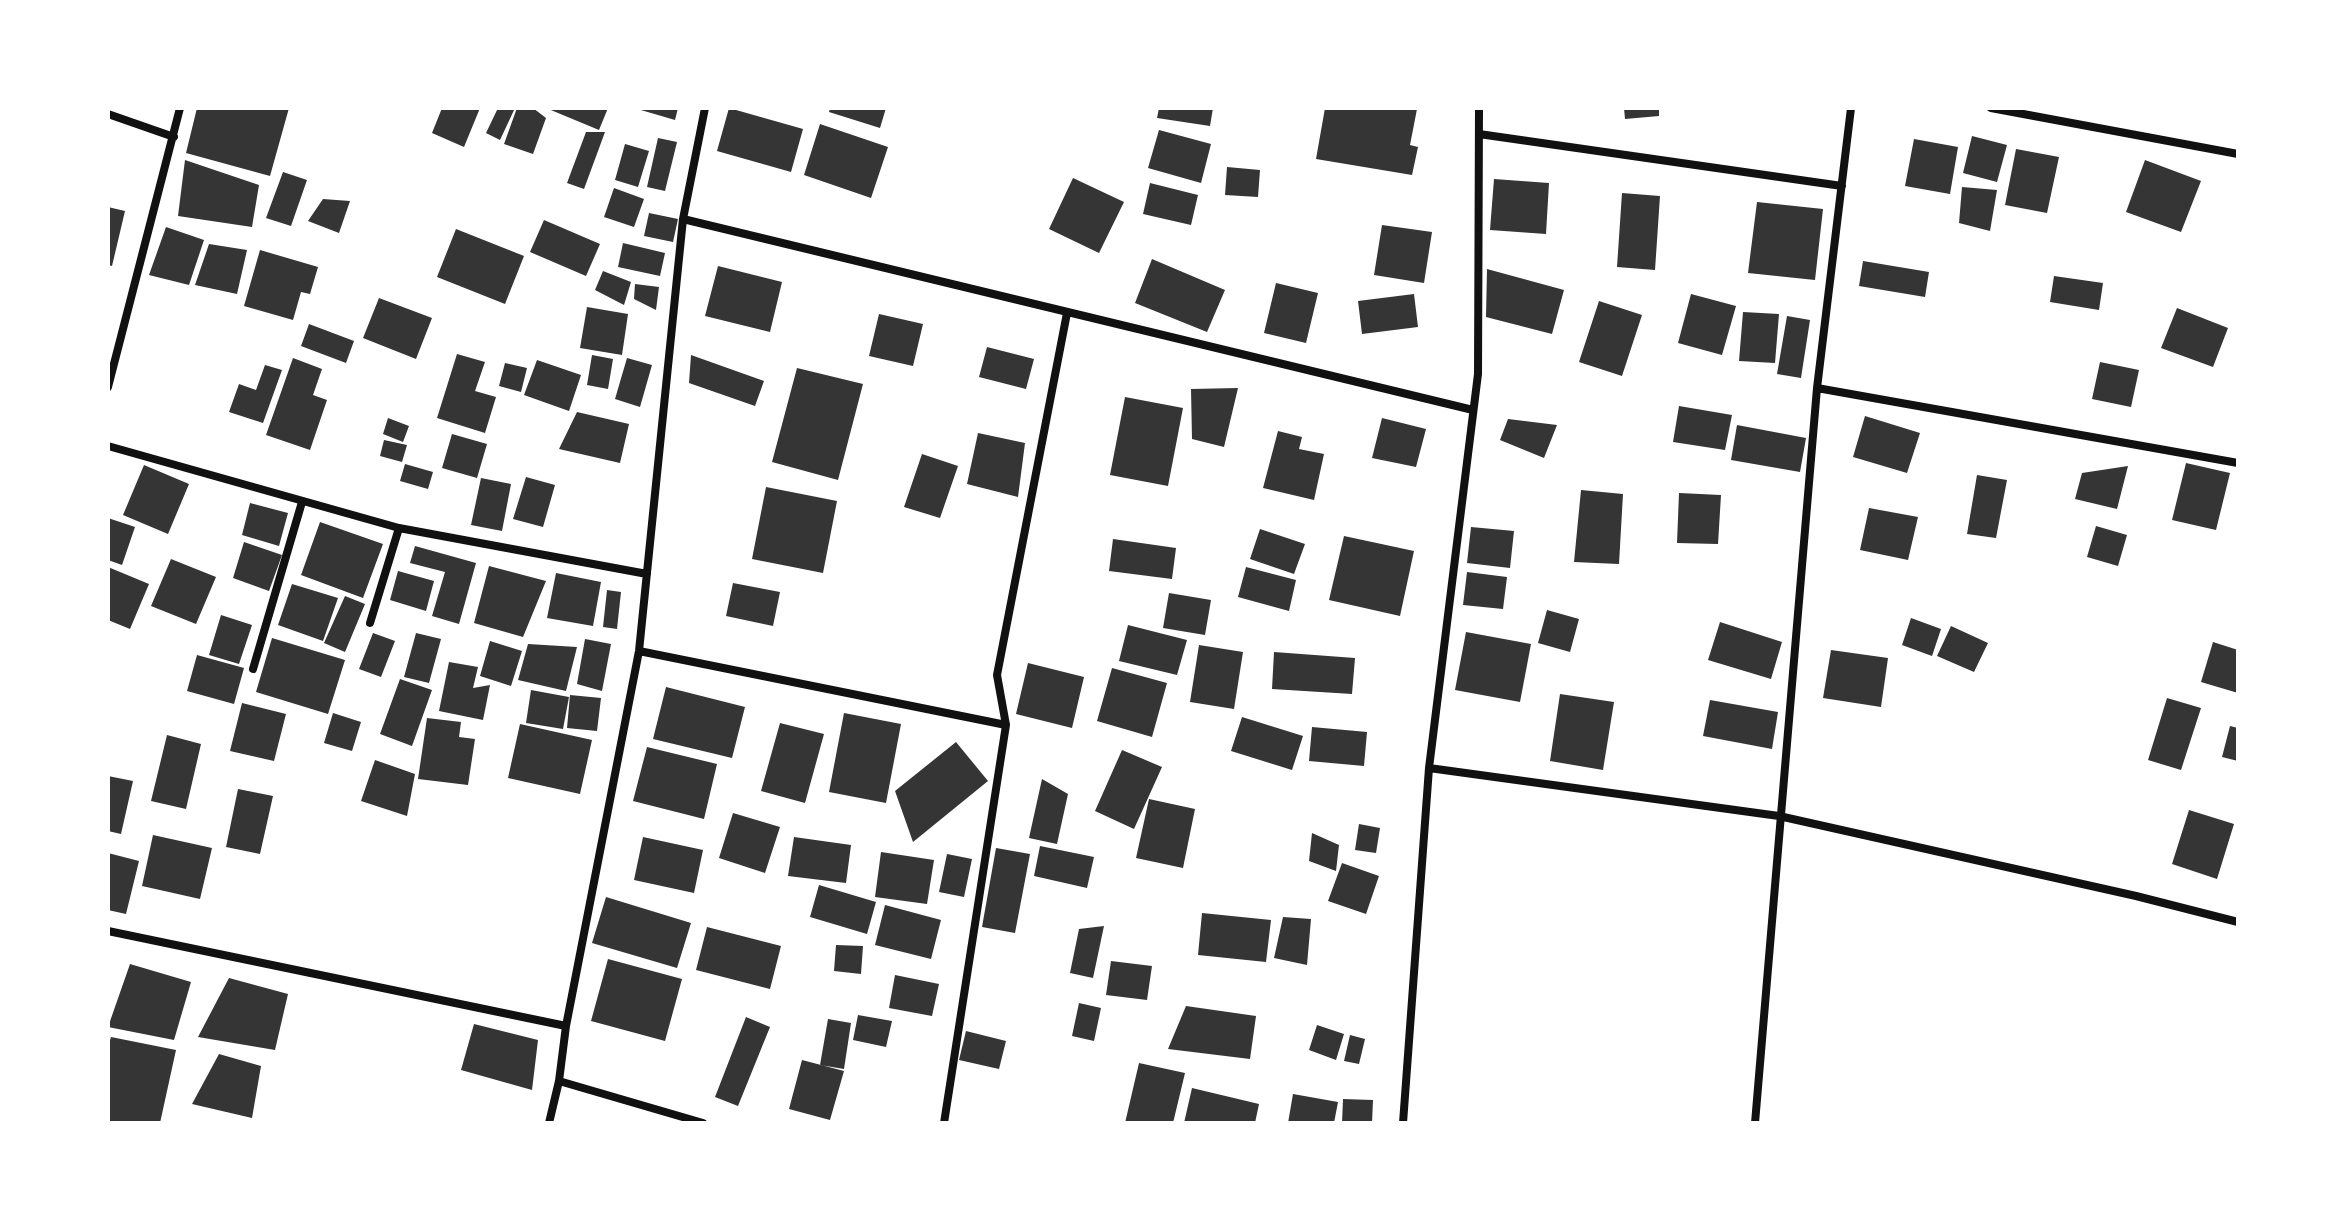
<!DOCTYPE html>
<style>
body{margin:0}
#map{position:relative;width:2346px;height:1231px;overflow:hidden;background:#fff;font-family:"PT Sans Narrow",sans-serif}
canvas{display:block}
.frame{position:absolute;inset:0;border:110px solid #fff;pointer-events:none}
</style>
<div id="map">
<canvas width="2346" height="1231"></canvas>
<div class="frame"></div>
</div>
<script>
const c = document.querySelector('canvas').getContext('2d');
c.lineJoin = 'round';
function fillPath(path, color) {
  c.fillStyle = color;
  c.fill(path, 'evenodd');
}
function stroke(path, color, width, dash) {
  c.strokeStyle = color;
  c.lineWidth = width;
  c.lineCap = dash ? 'butt' : 'round';
  c.setLineDash(dash || []);
  c.stroke(path);
}
fillPath(new Path2D(`
 M197,108h92l-19,68 -84,-23z
 M442,108h38l-16,39 -32,-14z
 M498,108h17l-15,32 -14,-7z
 M517,108h16l13,10 -13,36 -29,-10z
 M546,108h62l-9,22z
 M634,108h44l-3,12z
 M729,108l74,21 -12,43 -74,-21z
 M830,108h56l-6,20 -51,-16z
 M1159,108h54l-3,18 -53,-8z
 M1325,108l92,1 -7,36 8,2 -6,28 -96,-16z
 M1624,108h35v8l-34,3z
 M820,124l68,23 -17,51 -67,-23z
 M1159,130l52,14 -10,39 -53,-15z
 M586,132h19l-21,57 -17,-6z
 M1972,136l35,9 -10,37 -34,-9z
 M658,138l19,4 -12,49 -18,-4z
 M1914,139l44,8 -8,47 -45,-8z
 M625,144l24,7 -11,36 -23,-7z
 M2016,149l43,8 -12,56 -42,-8z
 M185,160l74,25 -7,42 -74,-11z
 M2145,160l56,21 -20,51 -55,-20z
 M1227,167l33,3 -2,27 -33,-2z
 M283,172l24,8 -16,46 -25,-8z
 M1073,178l51,24 -25,51 -50,-24z
 M1494,179l55,4 -3,51 -56,-4z
 M1150,183l48,12 -7,30 -48,-11z
 M1962,187l35,3 -7,41 -31,-8z
 M614,188l30,11 -10,28 -30,-10z
 M1622,193l38,3 -5,74 -38,-3z
 M323,199l27,2 -11,32 -31,-12z
 M1757,202l66,7 -8,71 -67,-7z
 M108,207l17,4 -13,55 -4,-1z
 M649,213l29,6 -5,23 -29,-6z
 M544,220l56,24 -14,32 -56,-24z
 M1382,225l50,7 -8,51 -50,-8z
 M166,227l38,13 -15,45 -40,-10z
 M456,229l68,27 -19,48 -68,-27z
 M623,243l42,10 -5,23 -42,-9z
 M209,244l38,6 -10,44 -42,-9z
 M260,250l58,17 -8,27 -9,-2 -8,28 -49,-14z
 M1152,259l73,31 -18,42 -72,-29z
 M1863,261l66,11 -4,25 -66,-11z
 M718,266l64,16 -12,50 -65,-16z
 M1487,269l77,21 -12,44 -66,-17z
 M603,271l28,11 -7,23 -29,-15z
 M2054,276l49,7 -4,27 -49,-8z
 M1276,283l42,10 -12,50 -42,-10z
 M635,284l24,3 -3,23 -22,-11z
 M1414,294l4,33 -56,7 -4,-33z
 M1691,294l45,12 -14,49 -44,-12z
 M379,298l53,20 -16,41 -53,-21z
 M1599,301l43,14 -20,61 -43,-14z
 M587,307l41,7 -6,41 -42,-7z
 M2177,308l51,20 -15,39 -52,-19z
 M1743,312l36,2 -4,49 -36,-2z
 M879,314l44,10 -10,42 -44,-10z
 M1787,316l23,4 -9,58 -24,-4z
 M309,324l45,17 -8,22 -45,-17z
 M987,347l47,12 -8,30 -47,-12z
 M457,354l28,8 -10,29 21,6 -11,36 -48,-15z
 M592,355l21,4 -5,30 -21,-4z
 M691,355l73,26 -9,25 -66,-23z
 M293,358l29,11 -9,26 14,5 -17,50 -44,-15z
 M627,358l25,7 -12,42 -25,-8z
 M537,360l44,15 -12,36 -45,-16z
 M2100,362l39,8 -8,37 -39,-8z
 M505,363l22,5 -6,24 -22,-6z
 M265,365l17,5 -19,53 -34,-11 10,-28 17,6z
 M797,368l66,16 -25,96 -66,-18z
 M1238,388l-14,59 -32,-8 -1,-50z
 M1125,397l58,11 -15,78 -58,-11z
 M1679,406l53,9 -7,35 -52,-8z
 M577,412l52,12 -9,39 -61,-14z
 M1865,416l55,17 -13,40 -54,-16z
 M388,418l21,8 -6,16 -20,-8z
 M1382,418l44,11 -10,38 -44,-9z
 M1508,419l49,6 -13,33 -44,-18z
 M1737,425l69,13 -6,34 -69,-12z
 M1278,431l24,6 -3,12 25,5 -10,46 -51,-12z
 M978,433l47,10 -7,54 -51,-13z
 M452,434l35,10 -10,34 -35,-10z
 M384,440l23,5 -5,17 -22,-6z
 M922,454l36,12 -18,52 -36,-11z
 M2186,463l44,10 -14,57 -44,-10z
 M405,464l28,8 -5,17 -28,-8z
 M144,465l45,19 -21,50 -45,-19z
 M2128,466l-11,43 -42,-10 7,-26z
 M1977,475l30,5 -11,58 -29,-4z
 M526,477l29,8 -12,42 -30,-8z
 M481,478l30,6 -9,47 -31,-6z
 M766,487l71,14 -14,72 -71,-14z
 M1581,490l42,4 -4,70 -45,-2z
 M1679,493l42,2 -3,49 -41,-1z
 M250,503l38,10 -9,33 -37,-11z
 M1869,508l49,9 -10,43 -48,-10z
 M108,518l27,9 -13,38 -14,-5z
 M320,522l63,22 -20,54 -62,-23z
 M2096,526l31,9 -9,31 -31,-9z
 M1471,527l43,4 -4,37 -43,-5z
 M1260,529l45,15 -11,30 -44,-15z
 M1344,536l70,15 -14,65 -71,-16z
 M1113,539l63,9 -4,31 -63,-8z
 M244,542l38,13 -13,36 -36,-13z
 M415,546l61,17 -17,61 -27,-8 13,-44 -35,-9z
 M171,559l45,18 -20,47 -45,-18z
 M489,566l57,15 -23,56 -49,-14z
 M108,567l41,17 -19,45 -22,-9z
 M1246,567l50,13 -7,31 -51,-14z
 M398,571l36,10 -8,30 -36,-11z
 M1467,572l40,5 -4,32 -40,-4z
 M556,573l45,9 -8,44 -46,-8z
 M733,583l47,9 -7,34 -47,-10z
 M292,584l46,14 -15,43 -45,-16z
 M607,590l14,2 -4,37 -14,-2z
 M1169,593l42,7 -6,35 -42,-7z
 M345,596l20,8 -20,48 -21,-9z
 M1547,610l32,9 -9,33 -32,-9z
 M221,615l31,10 -13,39 -30,-9z
 M1911,618l30,11 -9,27 -30,-11z
 M1720,622l62,20 -11,37 -63,-19z
 M1128,625l59,15 -10,35 -58,-14z
 M1951,626l37,17 -14,29 -37,-16z
 M1466,632l65,12 -11,58 -65,-12z
 M373,633l22,8 -14,36 -22,-8z
 M416,633l25,6 -12,44 -25,-6z
 M272,638l73,22 -17,54 -72,-22z
 M585,639l26,5 -9,47 -25,-7z
 M490,641l32,10 -11,35 -31,-10z
 M2213,642l25,8v43l-37,-11z
 M528,644l49,3 -11,44 -48,-11z
 M1199,645l44,7 -9,57 -44,-7z
 M1831,650l57,8 -7,49 -58,-9z
 M1274,652l81,6 -3,36 -80,-5z
 M197,655l47,13 -10,36 -47,-13z
 M449,662l29,5 -5,21 17,-3 -7,35 -44,-9z
 M1028,663l56,14 -12,51 -56,-14z
 M1112,668l55,15 -15,54 -55,-16z
 M400,679l32,11 -20,56 -32,-12z
 M666,687l79,20 -13,51 -79,-19z
 M531,690l38,7 -6,32 -37,-6z
 M1560,694l54,8 -11,68 -53,-9z
 M570,695l31,3 -4,33 -30,-3z
 M2167,698l34,10 -20,62 -33,-10z
 M1710,700l68,12 -6,37 -69,-13z
 M242,703l44,11 -12,47 -44,-10z
 M333,713l28,9 -9,29 -28,-8z
 M844,713l57,11 -15,79 -57,-11z
 M1242,717l61,19 -11,34 -61,-19z
 M427,718l34,4 -2,15 16,2 -7,46 -50,-6z
 M780,723l44,11 -19,69 -44,-12z
 M520,724l72,16 -12,54 -72,-16z
 M2230,726l8,2v33l-16,-4z
 M1312,727l55,5 -3,34 -55,-5z
 M167,735l34,9 -15,65 -35,-8z
 M956,742l32,39 -75,61 -18,-51z
 M647,747l70,17 -13,55 -71,-18z
 M1122,750l40,17 -28,62 -39,-18z
 M375,760l40,14 -8,42 -46,-15z
 M108,776l25,5 -12,53 -13,-3z
 M1042,779l26,15 -11,50 -28,-6z
 M238,789l35,7 -13,58 -34,-7z
 M1149,799l46,10 -12,59 -47,-10z
 M2189,810l45,14 -17,55 -45,-15z
 M733,813l47,14 -15,46 -46,-15z
 M1359,824l21,4 -4,25 -21,-3z
 M1312,833l27,12 -3,26 -27,-10z
 M153,835l59,13 -12,51 -58,-13z
 M643,837l60,13 -9,43 -60,-13z
 M794,837l57,8 -5,38 -58,-7z
 M1040,846l54,11 -7,31 -53,-12z
 M996,848l34,6 -15,79 -33,-6z
 M881,852l53,8 -7,44 -52,-7z
 M108,853l31,8 -13,53 -18,-4z
 M947,854l25,5 -8,38 -25,-5z
 M1342,863l37,13 -13,38 -38,-13z
 M819,885l57,17 -9,32 -57,-17z
 M606,897l85,26 -14,45 -85,-25z
 M885,905l56,15 -10,39 -56,-14z
 M1202,913l69,7 -5,42 -68,-7z
 M1283,917l28,2 -4,46 -33,-7z
 M1104,926l-11,52 -23,-5 9,-44z
 M707,927l74,19 -11,43 -74,-19z
 M836,945l27,1 -2,28 -27,-3z
 M608,959l74,20 -17,62 -74,-20z
 M1111,961l41,5 -5,34 -41,-5z
 M130,964l61,18 -17,58 -66,-13z
 M895,975l44,9 -7,32 -43,-8z
 M229,978l59,16 -13,56 -77,-13z
 M1079,1003l22,5 -7,33 -22,-5z
 M1186,1006l70,10 -6,43 -82,-10z
 M858,1015l34,6 -6,26 -33,-7z
 M746,1017l24,10 -32,79 -23,-9z
 M828,1019l23,4 -7,46 -24,-4z
 M474,1024l64,16 -6,50 -71,-20z
 M1317,1025l27,9 -8,26 -27,-10z
 M966,1031l40,10 -7,28 -40,-9z
 M1350,1035l15,4 -6,25 -15,-3z
 M111,1037l65,13 -16,73h-52v-76z
 M219,1054l42,12 -9,52 -60,-14z
 M802,1060l42,11 -14,49 -41,-11z
 M1139,1063l46,10 -12,50h-48z
 M1192,1088l67,16 -4,19h-71z
 M1293,1094l45,8 -4,21h-46z
 M1343,1099l30,1 -1,23h-30z`), '#353535');
stroke(new Path2D(`
 M1991,108l247,46
 M108,114l66,23
 M1479,134l363,52
 M683,219l790,191
 M108,387l72,-279
 M1817,388l421,75
 M108,446l291,82 248,46
 M370,623l29,-95
 M639,651l367,74
 M253,669l49,-167
 M1429,768l350,48 357,80 102,26
 M108,931l458,95
 M559,1081l144,42
 M549,1123l10,-42 7,-55 73,-375 44,-432 22,-111
 M944,1123l62,-398 -9,-50 70,-362
 M1403,1123l26,-355 49,-394 1,-266
 M1755,1123l62,-735 34,-280`), '#111', 8);
</script>
